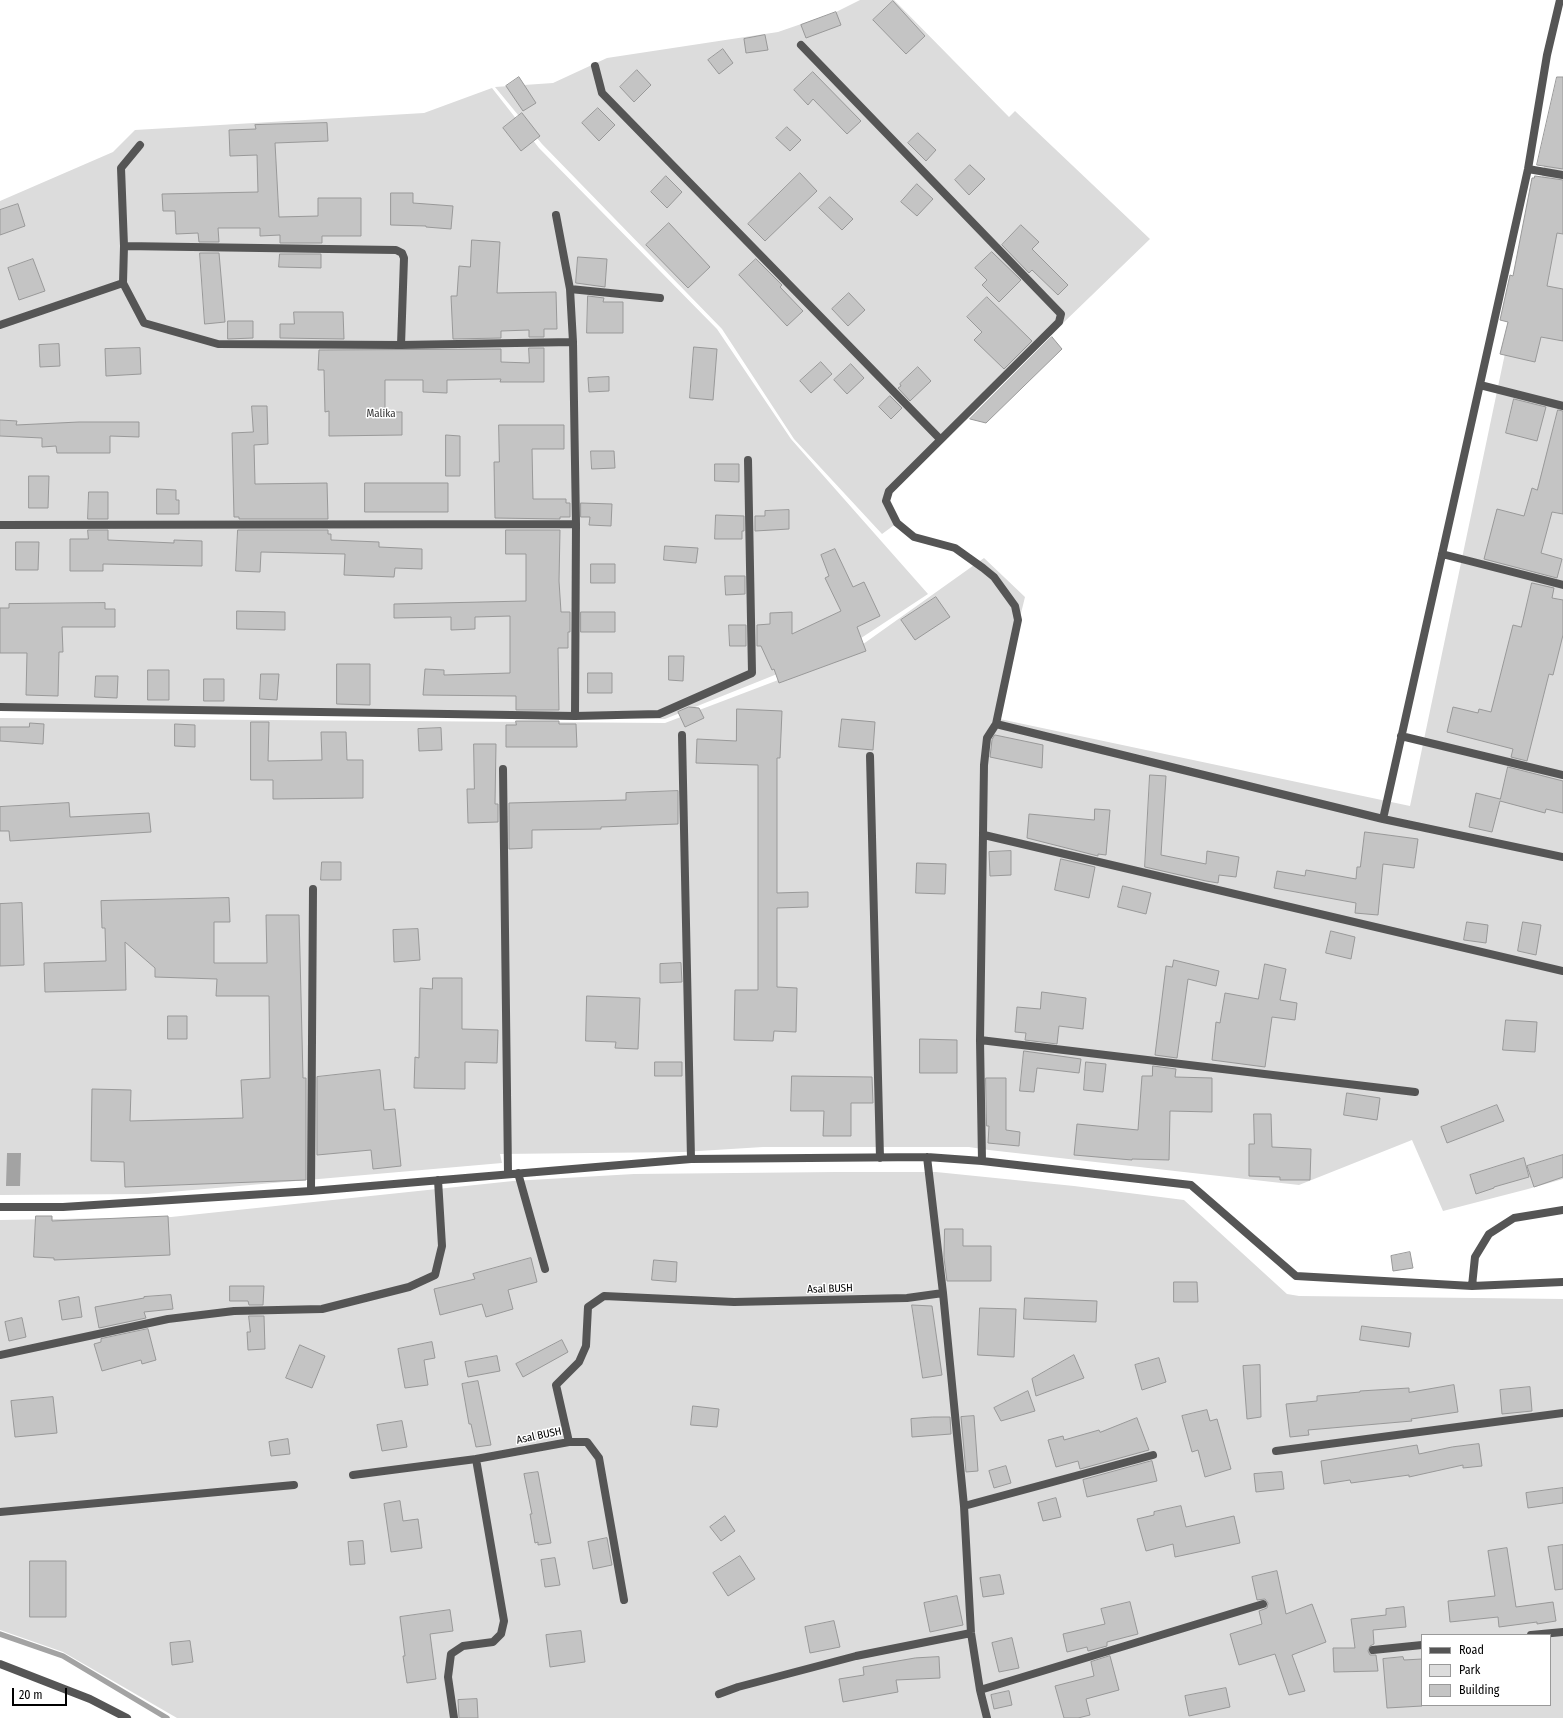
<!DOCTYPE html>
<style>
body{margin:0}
#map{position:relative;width:1563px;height:1718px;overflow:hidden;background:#fff;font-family:"Fira Sans Condensed",sans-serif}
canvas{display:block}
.legend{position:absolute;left:1421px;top:1634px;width:130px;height:72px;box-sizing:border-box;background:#fff;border:1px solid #999;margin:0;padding:5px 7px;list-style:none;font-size:12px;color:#000}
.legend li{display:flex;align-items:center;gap:8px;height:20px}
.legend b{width:20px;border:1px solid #999}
.scale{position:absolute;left:12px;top:1688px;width:55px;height:18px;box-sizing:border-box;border:2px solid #000;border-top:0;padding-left:5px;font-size:12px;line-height:14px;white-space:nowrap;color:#000;-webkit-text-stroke:3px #fff;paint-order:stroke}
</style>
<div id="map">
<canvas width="1563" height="1718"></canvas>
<ul class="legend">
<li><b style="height:5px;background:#555"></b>Road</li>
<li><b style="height:11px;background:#dcdcdc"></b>Park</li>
<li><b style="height:11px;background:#c4c4c4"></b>Building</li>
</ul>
<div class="scale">20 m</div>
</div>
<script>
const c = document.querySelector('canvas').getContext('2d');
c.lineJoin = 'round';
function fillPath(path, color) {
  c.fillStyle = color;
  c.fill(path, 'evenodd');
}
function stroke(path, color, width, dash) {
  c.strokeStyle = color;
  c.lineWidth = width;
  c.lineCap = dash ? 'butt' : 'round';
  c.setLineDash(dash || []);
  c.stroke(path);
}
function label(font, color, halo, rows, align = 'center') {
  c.font = font + ' "Fira Sans Condensed",sans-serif';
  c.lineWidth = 3;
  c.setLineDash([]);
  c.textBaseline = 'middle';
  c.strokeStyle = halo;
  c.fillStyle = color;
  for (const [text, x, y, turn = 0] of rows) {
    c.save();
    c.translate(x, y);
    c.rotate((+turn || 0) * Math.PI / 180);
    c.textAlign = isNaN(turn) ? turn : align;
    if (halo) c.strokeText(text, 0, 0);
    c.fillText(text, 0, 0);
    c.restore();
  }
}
fillPath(new Path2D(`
 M860,0h34l115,117 6,-6 135,128 -267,258 14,26 -15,11 -88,-95 -72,-110 -180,-185 -47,-57 58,-4 54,-25 171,-26 58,-20z
 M1563,77v1102l-35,10 -85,22 -31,-71 -113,45 -310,-35 -20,-3h-206l-80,5 -183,2 2,9 -355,31 -147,1v-477l665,5 187,-71 132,-94 41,39 -30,121 415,88z
 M492,88l47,60 178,181 74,110 137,155 -76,50 -187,75 -665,-16v-502l113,-49 22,-22 289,-17z
 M836,1172h100l138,14 110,14 103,94 12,2 264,3v419h-1386l-114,-66 -63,-22v-410l171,-3 342,-36 121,-7zM1422,1635h128v70h-128z`), '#dcdcdc');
fillPath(new Path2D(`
 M7,1153h14l-1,33h-14z`), '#a3a3a3');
stroke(new Path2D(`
 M0,1634l63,22 104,62`), '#a3a3a3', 5.5);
const building = new Path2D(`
 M893,1l32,35 -19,18 -33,-34z
 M836,12l5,13 -35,13 -5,-13z
 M765,35l3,15 -22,3 -2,-14z
 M723,49l10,14 -14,11 -11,-14z
 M637,70l14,15 -17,17 -14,-15z
 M813,72l48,49 -14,13 -34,-35 -5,6 -14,-15z
 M519,77l17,26 -13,8 -17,-25z
 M1557,77h6v92l-26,-4z
 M598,108l17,17 -16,16 -17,-18z
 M522,113l18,23 -19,15 -18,-23z
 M327,123l1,18 -53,2 4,74 39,-1v-18h43v38h-39v7h-42v-8l-20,1v-8h-42l1,14h-20l-1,-9 -22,1 -1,-23h-12l-1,-17 96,-2 -1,-37 -27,1 -1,-26 27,-1 -1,-4z
 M787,127l14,13 -11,11 -14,-13z
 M918,133l18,17 -10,11 -18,-18z
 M970,165l15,14 -16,16 -14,-15z
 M800,173l17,18 -52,50 -17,-17z
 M666,176l16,16 -15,16 -16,-16z
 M1535,176l28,4v54l-6,-1 -10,53 16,3v52l-22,-4 -6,25 -35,-8 8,-32 -8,-2 10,-45 3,1 19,-98h2z
 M917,184l16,15 -16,17 -16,-14z
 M391,193h22v10l40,3 -2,23 -25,-2v-1l-35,-1z
 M830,197l23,22 -11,11 -23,-22z
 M18,204l7,22 -25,9v-25z
 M669,223l41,44 -22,21 -42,-43z
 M1021,225l18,17 -7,7 36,36 -10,10 -26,-25 -3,3 -27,-28z
 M472,240l28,2 -3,51 59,-1 1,37h-13v8h-15v-7l-28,1v7l-48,1 -2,-43h6l2,-30 11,1z
 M992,252l29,28 -22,22 -17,-17 5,-5 -12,-12z
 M200,253h19l6,69 -20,2z
 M280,254h41v14l-42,-1z
 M578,257l29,2 -2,28 -29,-4z
 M33,259l12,32 -26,9 -11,-32z
 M756,259l26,26 -2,2 23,24 -16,15 -48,-51z
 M849,293l16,17 -17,16 -16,-17z
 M588,296l16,2 -1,4h20v31h-36z
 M987,297l45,44 -28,28 -30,-29 8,-8 -15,-15z
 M294,312h49l1,27 -64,-1v-14h14z
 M228,321h25v17l-25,1z
 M1052,337l10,12 -76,74 -16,-4z
 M59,344l1,22 -20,1 -1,-22z
 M694,347l23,2 -4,51 -23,-2z
 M140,348l1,26 -35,2 -1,-27z
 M529,348h15v34h-44l1,-3 -54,1v13l-24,-1v-12h-38v32h17v23l-73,1v-25l-4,1 -1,-42h-6l1,-20 182,-1v13l28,1z
 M821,362l11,12 -21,19 -11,-12z
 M851,364l13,14 -17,16 -13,-14z
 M918,367l13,14 -21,20 -12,-13 3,-2 -1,-2z
 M609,377v14l-20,1 -1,-14z
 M890,396l12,12 -11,11 -12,-12z
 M1514,399l32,8 -9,34 -31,-8z
 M252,406h15l1,38 -14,1 1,39 72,-1 1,36h-89v-2h-5l-2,-84 21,-1z
 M1558,410l5,1v103l-11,-2 -11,41 21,6 -5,19 -73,-19 13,-50 27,7 8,-28 5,2z
 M0,420l17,1 -1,4 63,-3h60v15l-29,-1v17h-53l-1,-7 -14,1v-9l-42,-2z
 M499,425h65v24h-32l1,50h33v4h4v14h-10v2l-65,-1 -1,-56h5z
 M446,435l14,1v40h-14z
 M591,451h23l1,17 -23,1z
 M715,464h24v18l-24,-1z
 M29,476h20l-1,32h-19z
 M365,483h83v29h-83z
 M157,489l19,1v10h3v14h-22z
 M89,492h19v27h-20z
 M581,503l31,1 -1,22 -22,-1 1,-8h-9z
 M789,510v19l-34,2v-15h10v-5z
 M716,515l28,1v15h-2v8h-27z
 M88,530h20v10l66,3v-3l28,1v25l-99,-2v7h-33v-32h18z
 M238,530h90v4h3v6l48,2v5l43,2v20l-27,-1 -1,9 -50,-2 1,-21 -84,-2 -1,20 -24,-1z
 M506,530h54l-1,51 2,31h9v20h-2v16h-10l1,62h-43v-14l-93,-1 2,-26 19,1v5l66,-2v-57l-35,1v12l-24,1v-13l-57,1v-14l132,-3v-47h-20z
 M16,542h23l-1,28h-22z
 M665,546l33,2 -2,15 -32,-3z
 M835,549l18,38 11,-5 16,34 -23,11 9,24 -87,32 -5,-14 -2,1 -11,-24h-4v-21l13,-1v-11l22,-1v22l49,-23 -16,-33 4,-2 -8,-21z
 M591,564h24v19h-24z
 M725,576h20v18l-19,1z
 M1532,583l22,5 -2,10 11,2v35l-10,40 -4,-1 -22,87 -16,-4 2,-8 -66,-17 6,-25 25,6 1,-4 12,3 22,-87 8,2z
 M936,597l14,20 -35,23 -14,-20z
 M105,603v6h10v18h-53l1,25h-4l-1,44 -32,-1 1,-42h-27v-45h9v-4z
 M237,611l48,1v18l-48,-1z
 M581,612h34v20h-34z
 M729,625h17v21h-16z
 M669,656h15l-1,25 -14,-1z
 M337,664h33v41l-33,-1z
 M148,670h21v30h-21z
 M588,673h24v20h-24z
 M261,674h18l-2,26 -17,-1z
 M96,676h22l-1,22 -22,-1z
 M204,679h20v22h-20z
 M689,707l10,1 5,10 -19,9 -7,-15z
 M737,709l45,2 -2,47h-3v135l31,-1v15l-31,1v79l20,1 -1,44 -22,-1 -1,10 -39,-1 1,-50h23v-225l-62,-2 1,-24 39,2z
 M842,719l33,3 -2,28 -34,-3z
 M516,721h43v3h17l1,23h-71v-22h10z
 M251,722h18l-1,39 54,-1 -1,-28h25l1,28h16v38l-90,1v-19h-22z
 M30,723l14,1 -1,20 -43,-3v-14h29z
 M175,724l20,1v22l-20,-1z
 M441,728l1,22 -23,1 -1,-22z
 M995,735l48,10 -1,23 -52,-11 2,-17z
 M474,744h22l-1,60h3v18l-30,1 -1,-34h7z
 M1508,767l55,14v32l-17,-4 -1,4 -45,-12 -8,31 -23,-5 7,-34 24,6z
 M1150,775l16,1 -5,79 45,9 1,-13 32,6 -3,20 -17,-2 -1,8 -12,-2 -61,-14z
 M678,791v33l-77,3v2l-69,1v18l-23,1v-46l117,-3v-7z
 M69,803l1,14 79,-4 2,19 -141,9 -1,-10h-9v-24z
 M1095,809l15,1 -4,45 -8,-1v2l-71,-18 2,-24 65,6z
 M1365,832l53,7 -4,29 -31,-4 -5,51 -23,-2 1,-10 -82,-15 3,-17 28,5 1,-6 50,9 1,-12h3z
 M1011,851v24l-21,1 -1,-24z
 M1061,859l34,8 -6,31 -34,-8z
 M322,862h19v18h-20z
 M917,863l29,1 -1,30 -29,-1z
 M1123,886l28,7 -5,21 -28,-7z
 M229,898l1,24h-16v41h53l-1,-48h33l4,163h3v102l-181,7 -1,-25 -33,-1 1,-72 39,1 -1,31 113,-3 -2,-38 29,-2 -1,-82h-53l1,-17 -62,-2v-9l-30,-26 1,48 -81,2 -1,-29 62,-2 -1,-33h-3l-1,-27z
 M22,903l2,62 -24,1v-62z
 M1467,922l21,3 -2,18 -22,-3z
 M1523,922l18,3 -5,30 -18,-4z
 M418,929l2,31 -26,2 -1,-32z
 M1331,931l24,6 -4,22 -25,-6z
 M1174,960l45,11 -3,15 -28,-7 -11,79 -22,-3 11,-89 6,1z
 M681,963l1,19 -22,1v-19z
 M1265,964l21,5 -6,31 17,3 -2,17 -23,-3 -7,50 -53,-7 4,-38 4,1 5,-30 33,6z
 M433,978h29v51l36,1 -1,33 -32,-1v27l-51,-1 1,-31 4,1 1,-70 12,1z
 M1042,992l44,6 -3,31 -24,-3 -2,18 -32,-4 1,-7 -11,-1 2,-25 23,2z
 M587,996l53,2 -2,51 -23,-1 1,-6 -30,-1z
 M168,1016h19v23h-19z
 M1506,1020l31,2 -2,30 -32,-2z
 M920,1039l37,1v33h-37z
 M1024,1051l57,8 -2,14 -42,-5 -3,24 -14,-1z
 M655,1062h27v14h-27z
 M1086,1062l20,2 -3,28 -19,-2z
 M1153,1066l23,3 -1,8 37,1v34l-42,-1 -1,49 -37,-1v1l-58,-5 3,-31 61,6 4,-54h10z
 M380,1070l4,40 11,-1 6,57 -28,3 -2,-19 -54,5v-78z
 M792,1076l80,1 1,26h-22v33h-28l1,-25h-33z
 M986,1078h20v52l14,2 -1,14 -31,-3 1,-17h-2z
 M1347,1093l33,5 -3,22 -33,-5z
 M1497,1105l7,16 -57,22 -6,-16z
 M1254,1114h17l1,33 39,2 -1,31h-30v-3l-31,-1v-32h5z
 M1563,1155v22l-29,10 -7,-21z
 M1524,1158l5,19 -35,10v1l-18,6 -6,-19z
 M36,1216h16v5l116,-5 2,39 -116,5v-2l-20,-1z
 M945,1229h18v17h28v35h-44l-3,-23z
 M1410,1252l3,16 -20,3 -2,-15z
 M531,1258l6,24 -29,8 5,19 -27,8 -4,-13 -42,11 -6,-26 41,-10 -2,-5z
 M654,1260l23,2 -1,20 -24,-2z
 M1174,1282h23l1,20h-24z
 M230,1286h34l-1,19h-14l-1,-4h-18z
 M171,1295l2,14 -29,3 2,6 -47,10 -4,-21 49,-9v-1z
 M79,1297l3,20 -20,3 -3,-19z
 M1025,1298l72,3 -1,21 -72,-3z
 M912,1305l20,1 10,69 -19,3z
 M980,1308l36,1 -2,48 -36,-2z
 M249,1316h15l1,33 -17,1 -1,-18h3z
 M22,1318l4,19 -17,4 -4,-19z
 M1362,1326l49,7 -2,14 -49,-7z
 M148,1329l8,31 -14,4 -1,-4 -39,11 -8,-27 7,-2v-3z
 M562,1340l6,12 -45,25 -7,-13z
 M432,1342l3,16 -11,2 4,25 -23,3 -7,-39z
 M300,1345l25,11 -13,32 -26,-10z
 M1074,1355l10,23 -48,18 -4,-17z
 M497,1356l3,15 -32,6 -3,-15z
 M1159,1358l7,24 -24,8 -7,-25z
 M1260,1365l1,52 -14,2 -4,-53z
 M478,1381l13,64 -15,2 -5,-23h-2l-7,-40z
 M1454,1385l4,27 -47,7 1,2 -104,9 1,5 -19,2 -4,-33 31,-3v-5l43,-4v-1l49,-3v4z
 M1530,1387l2,24 -30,3 -2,-24z
 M1028,1391l7,20 -34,10 -7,-13z
 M53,1397l4,36 -42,4 -4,-36z
 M693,1406l26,3 -2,18 -26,-2z
 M1207,1410l3,11 7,-2 14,50 -26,8 -7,-27 -6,2 -10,-36z
 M974,1416l4,55 -12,1 -5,-55z
 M933,1417h17l1,17 -39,3 -1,-18z
 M1137,1418l12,32 -69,19 -2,-8 -22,6 -8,-27 15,-4 1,4 35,-10 1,2z
 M402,1421l5,26 -25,4 -5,-26z
 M288,1439l2,15 -19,2 -2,-14z
 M1479,1444l3,22 -19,2v-3l-54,12v-2l-58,8 -1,-3 -26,4 -3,-23 96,-16 2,9 33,-7z
 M1152,1461l5,20 -70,16 -4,-17z
 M1006,1466l5,17 -17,5 -5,-17z
 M538,1472l13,71 -13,2v-3l-3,1 -5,-29h2l-8,-40z
 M1282,1472l2,17 -28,3 -2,-18z
 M1563,1488v15l-35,5 -2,-15z
 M1056,1498l5,19 -18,4 -5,-18z
 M400,1501l3,20 15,-2 4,29 -31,4 -7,-48z
 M1181,1506l5,21 48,-11 6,27 -65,14 -2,-13 -27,7 -9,-32 17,-4v-3z
 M725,1516l10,15 -14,10 -11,-14z
 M607,1538l5,27 -19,4 -5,-27z
 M363,1541l2,23 -15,1 -2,-23z
 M1563,1545v44l-8,1 -7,-43z
 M1507,1548l9,59 37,-5 3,19 -19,3v-2l-38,5 -1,-10 -48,5 -2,-21 47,-5 -7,-45z
 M740,1556l15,23 -27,17 -15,-23z
 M555,1558l5,27 -15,2 -4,-27z
 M30,1561h36v56h-36z
 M1277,1571l9,43 26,-10 14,38 -34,13 13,36 -16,4 -14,-41 -36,11 -9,-31 32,-10 -3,-13 8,-3 1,-5 -3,-4 -8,1 -5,-23z
 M1000,1575l4,19 -21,3 -3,-19z
 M957,1596l6,29 -33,7 -6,-29z
 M1130,1602l8,32 -31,8v4l-19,5 -1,-4 -20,5 -4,-18 42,-10 -4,-15z
 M1404,1607l2,20 -33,3 1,14 -4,2 -2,5 2,4h6l2,16 -44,1 -1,-24h22l-4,-29 35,-4v-6z
 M450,1610l3,21 -23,3 6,45 -29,4 -4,-27h2l-5,-39z
 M834,1621l6,26 -30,6 -5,-26z
 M581,1631l4,31 -35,5 -4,-32z
 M1012,1638l7,30 -20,4 -7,-29z
 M190,1641l3,21 -21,3 -2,-22z
 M1110,1656l9,34 -33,9 4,16 -12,3h-14l-9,-32 39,-10 -3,-14z
 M939,1657l1,21 -44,2 2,12 -55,10 -4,-23 25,-4 -1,-8 52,-9z
 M1403,1657l1,3 18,-1v47l-35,2 -4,-49z
 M1226,1688l4,19 -41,9 -4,-20z
 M1009,1691l3,14 -18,4 -3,-14z
 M477,1699l1,19h-19l-1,-18z`);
fillPath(building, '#c4c4c4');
stroke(building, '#999', 1);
stroke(new Path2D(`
 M801,45l260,269 -2,8 -170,169 -3,10 11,22 17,14 41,11 28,20 11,9 21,29 3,14 -22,104 -9,14 -3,27 -4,275 2,121
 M595,66l7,27 338,346
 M140,145l-19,23 3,78 -1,37 21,40 74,21 183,1 172,-3
 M1528,169l35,6
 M556,215l14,74 3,53 3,182 -1,192
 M124,246l272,4 6,3 2,5 -3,87
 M570,289l90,9
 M0,325l123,-42
 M1480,385l83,21
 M0,525l576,-1
 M1442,554l121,31
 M0,707l575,9 84,-2 93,-41 -4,-213
 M996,724l387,95 180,38
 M682,735l9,424
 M1401,736l162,39
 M870,756l10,402
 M503,769l5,404
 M1383,819l145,-650 19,-114 13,-55
 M984,835l579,136
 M980,1040l435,52
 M927,1157l16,136 21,213 7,127 9,57 7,28
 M518,1173l27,96
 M311,1191l2,-302
 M0,1207h63l248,-16 380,-32 236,-2 55,4 209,24 105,91 176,10 91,-4
 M1472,1286l3,-29 14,-23 25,-16 49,-8
 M0,1355l168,-36 66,-8 88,-2 87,-22 26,-12 7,-29 -4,-66
 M569,1442h18l12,16 25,142
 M1276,1451l287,-38
 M353,1475l123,-16
 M964,1506l189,-51
 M0,1512l294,-27
 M1531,1635l32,-3
 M1373,1650l49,-5
 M0,1664l90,35 37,19
 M980,1690l283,-86
 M719,1694l19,-7 118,-31 115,-23
 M454,1718l-6,-41 3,-23 12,-8 30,-4 8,-8 3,-13 -28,-162 93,-17 -13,-57 23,-23 7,-16 2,-39 16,-11 130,6 173,-4 36,-5`), '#555', 8);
label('11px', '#333', '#fff', [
 ["Malika",381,414]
]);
label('11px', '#000', '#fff', [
 ["Asal BUSH",830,1289,-2],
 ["Asal BUSH",539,1436,-12]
]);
</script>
